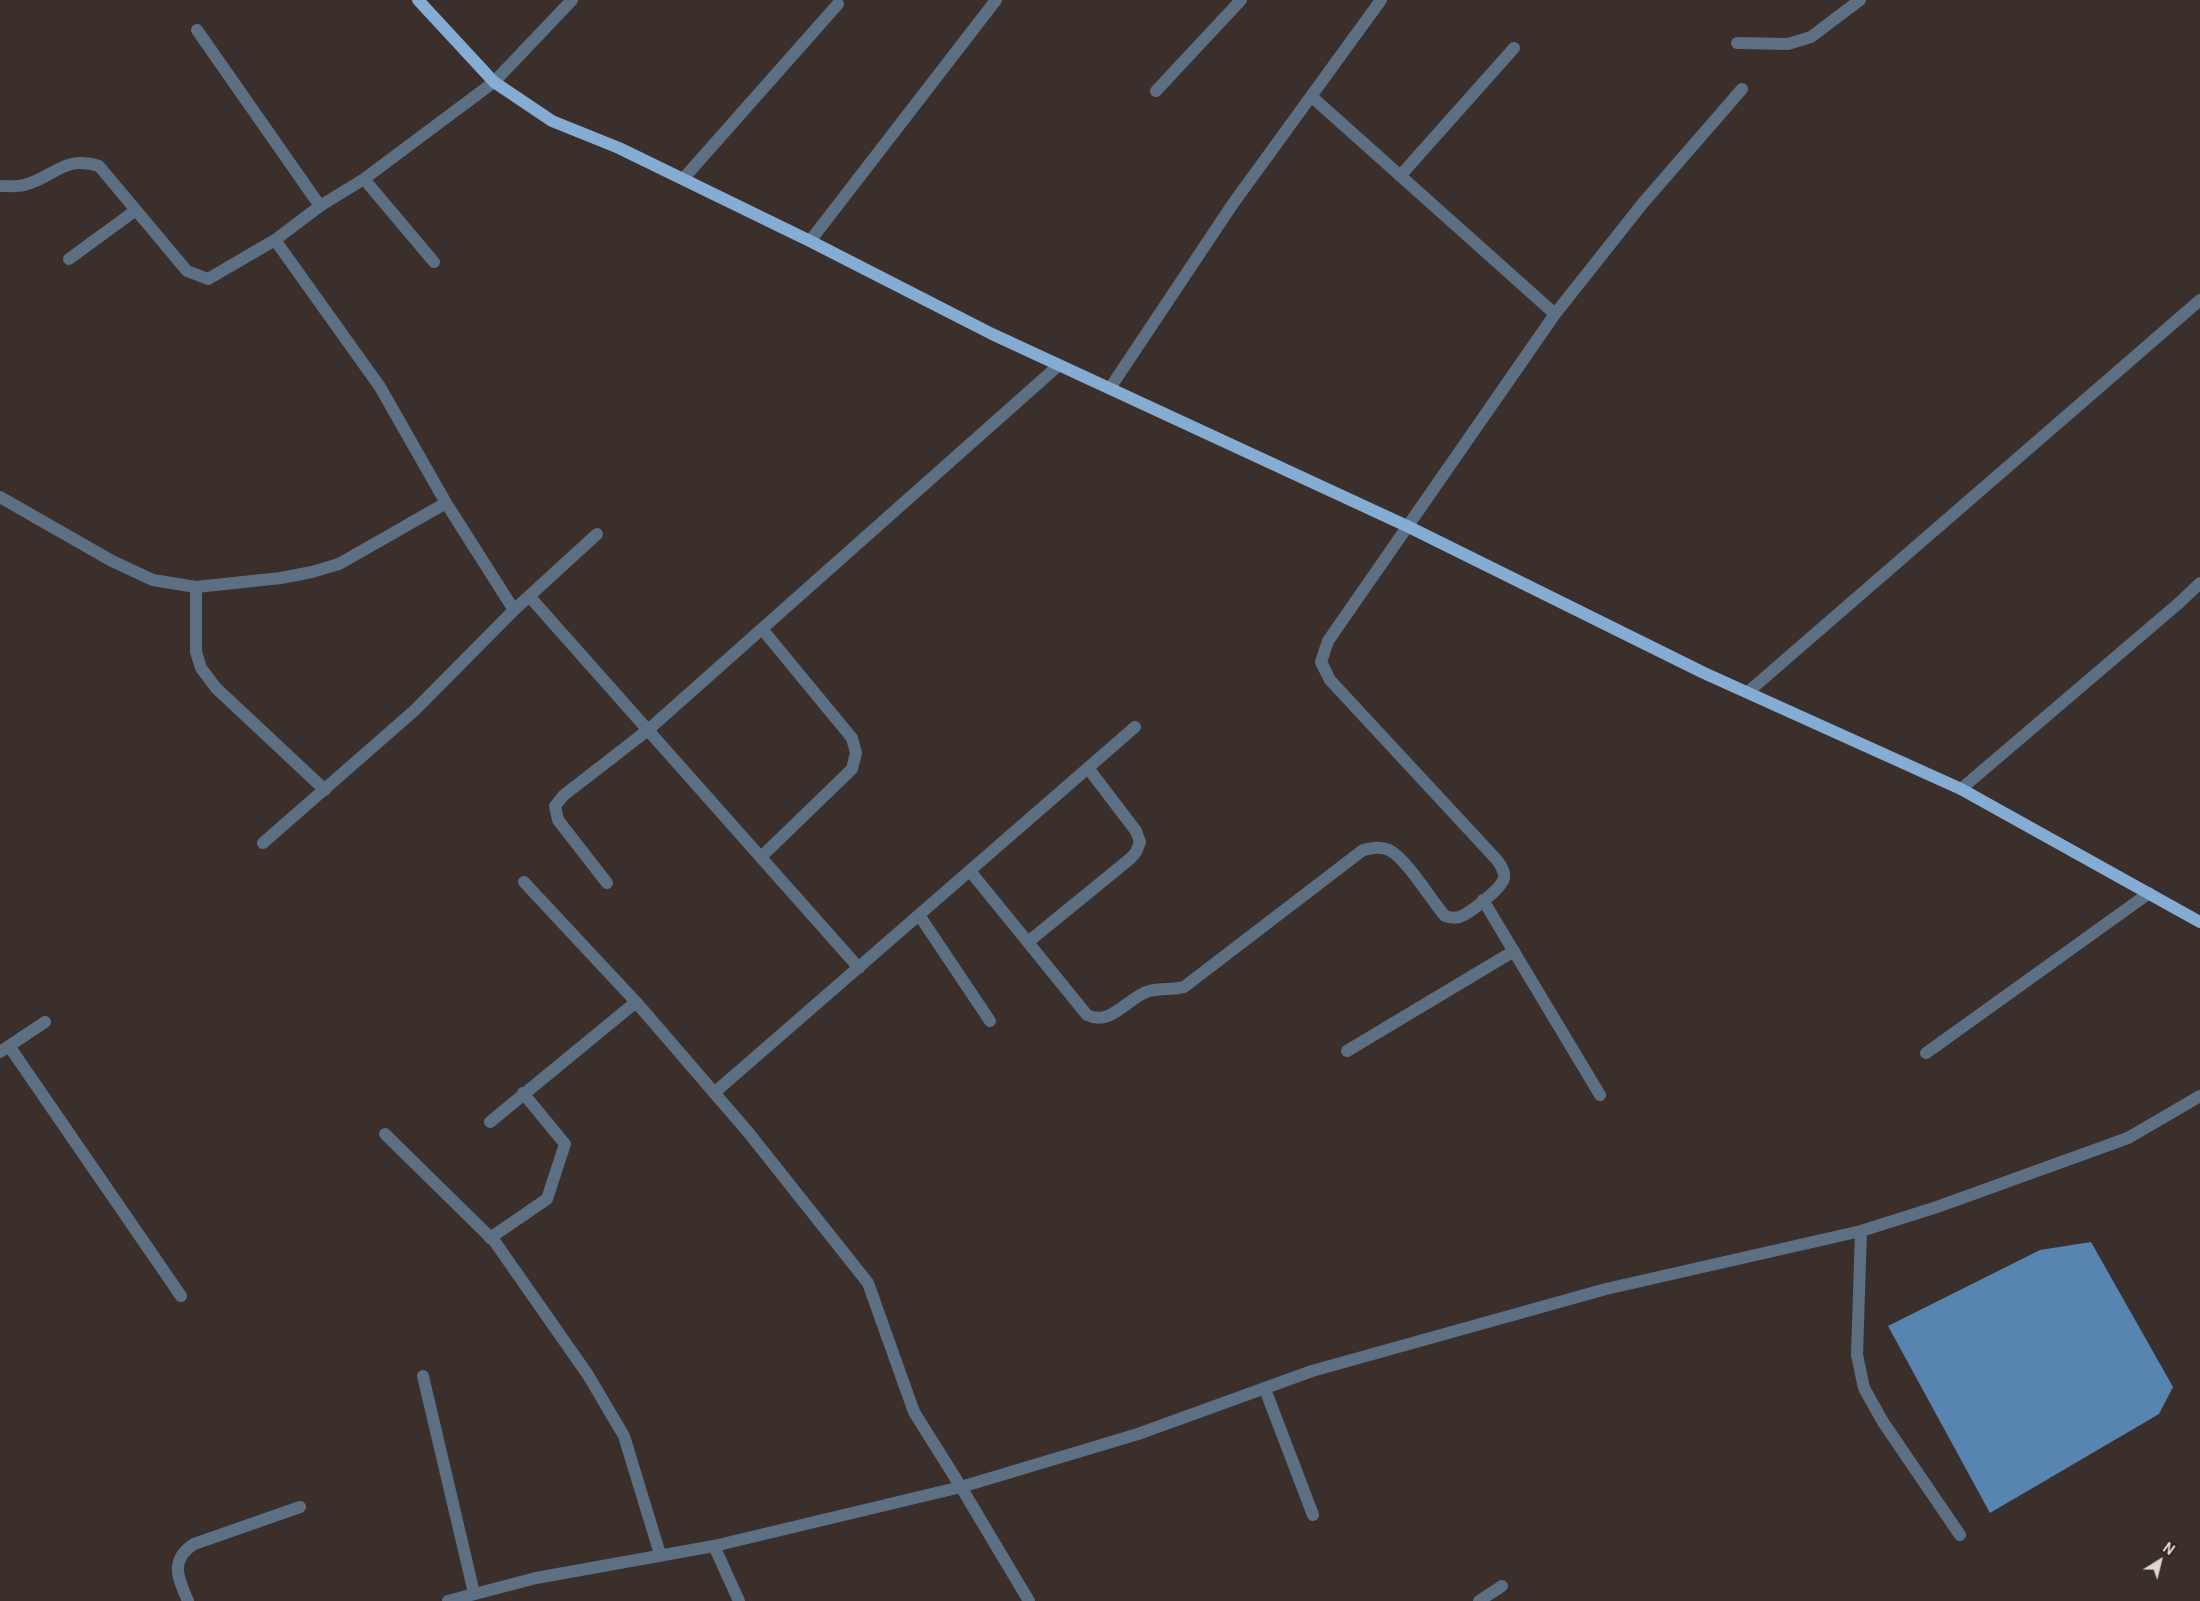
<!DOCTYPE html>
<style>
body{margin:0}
#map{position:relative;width:2200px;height:1601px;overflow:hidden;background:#3b2f2b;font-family:Roboto,sans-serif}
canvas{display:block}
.north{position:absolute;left:2135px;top:1536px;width:50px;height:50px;-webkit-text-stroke:4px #312522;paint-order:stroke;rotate:36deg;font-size:14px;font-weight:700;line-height:20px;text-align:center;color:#ded6d4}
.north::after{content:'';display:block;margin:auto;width:18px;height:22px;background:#ded6d4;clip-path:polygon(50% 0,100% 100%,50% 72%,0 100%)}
</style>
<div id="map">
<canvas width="2200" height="1601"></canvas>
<div class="north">N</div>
</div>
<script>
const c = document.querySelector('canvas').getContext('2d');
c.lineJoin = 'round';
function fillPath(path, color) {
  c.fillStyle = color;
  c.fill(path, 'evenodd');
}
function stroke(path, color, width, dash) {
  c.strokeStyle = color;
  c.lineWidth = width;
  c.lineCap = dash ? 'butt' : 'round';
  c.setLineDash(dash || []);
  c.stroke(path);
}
fillPath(new Path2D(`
 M2091,1242l82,145 -14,27 -169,99 -102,-187 152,-76z`), '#5784b0');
stroke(new Path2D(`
 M197,30l123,176
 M1737,43l51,1 23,-7 49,-37
 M1156,91l85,-91
 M1311,96l244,218
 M1400,176l114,-128
 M364,179l70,83
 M683,179l155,-175
 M0,186c8,0 17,1 24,-1 30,-7 38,-30 75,-19l88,105 21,8 67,-39 45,-34 44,-27 130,-97 78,-82
 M275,240l105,147 66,116 68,107
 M810,241l186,-241
 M69,259l67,-49
 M1110,388l122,-183 149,-205
 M0,497l112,64 41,19 43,7 85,-9 31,-6 27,-8 107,-61
 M196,587v65l5,16 15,20 109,102
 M529,596l330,372
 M1748,692l452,-392
 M1961,789l218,-186 21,-20
 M263,843l152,-133 99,-100 83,-76
 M761,857l91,-88 4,-16 -4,-15 -90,-109
 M970,871l117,144c24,12 41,-18 62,-24 12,-3 24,-1 35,-4l179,-137c9,-2 17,-4 26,0 17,8 42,50 56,66 7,2 12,3 19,-1 9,-5 38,-27 40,-37 1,-7 -3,-12 -7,-18l-167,-180 -9,-18 7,-21 227,-327 88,-111 99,-114
 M524,882l112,120 112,130 120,151 46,129 47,75 68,114
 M607,883l-49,-63 -3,-14 9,-11 84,-65 411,-365
 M1483,900l117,195
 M919,915l71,106
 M1028,942l103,-84 5,-6 4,-10 -4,-11 -48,-63
 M9,1046l172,250
 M1347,1051l167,-100
 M0,1052l45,-30
 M1926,1053l223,-160
 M714,1093l421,-366
 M490,1122l146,-120
 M385,1134l110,108 93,133 36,61 36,118
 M1861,1231l-4,124 7,33 19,34 77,113
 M490,1238l57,-39 18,-55 -42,-51
 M423,1376l51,217
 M1265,1389l48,126
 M714,1546l25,55
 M188,1601c-10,-23 -19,-41 6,-57l106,-37
 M448,1601l88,-23 178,-32 247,-59 177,-53 174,-63 294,-82 255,-58 76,-24 191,-69 72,-42
 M1479,1601l23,-15`), '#5d6f83', 12);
stroke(new Path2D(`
 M418,0l76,82 58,39 67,27 191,93 182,93 417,193 295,146 257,116 239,133`), '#85acd3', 12);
</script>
